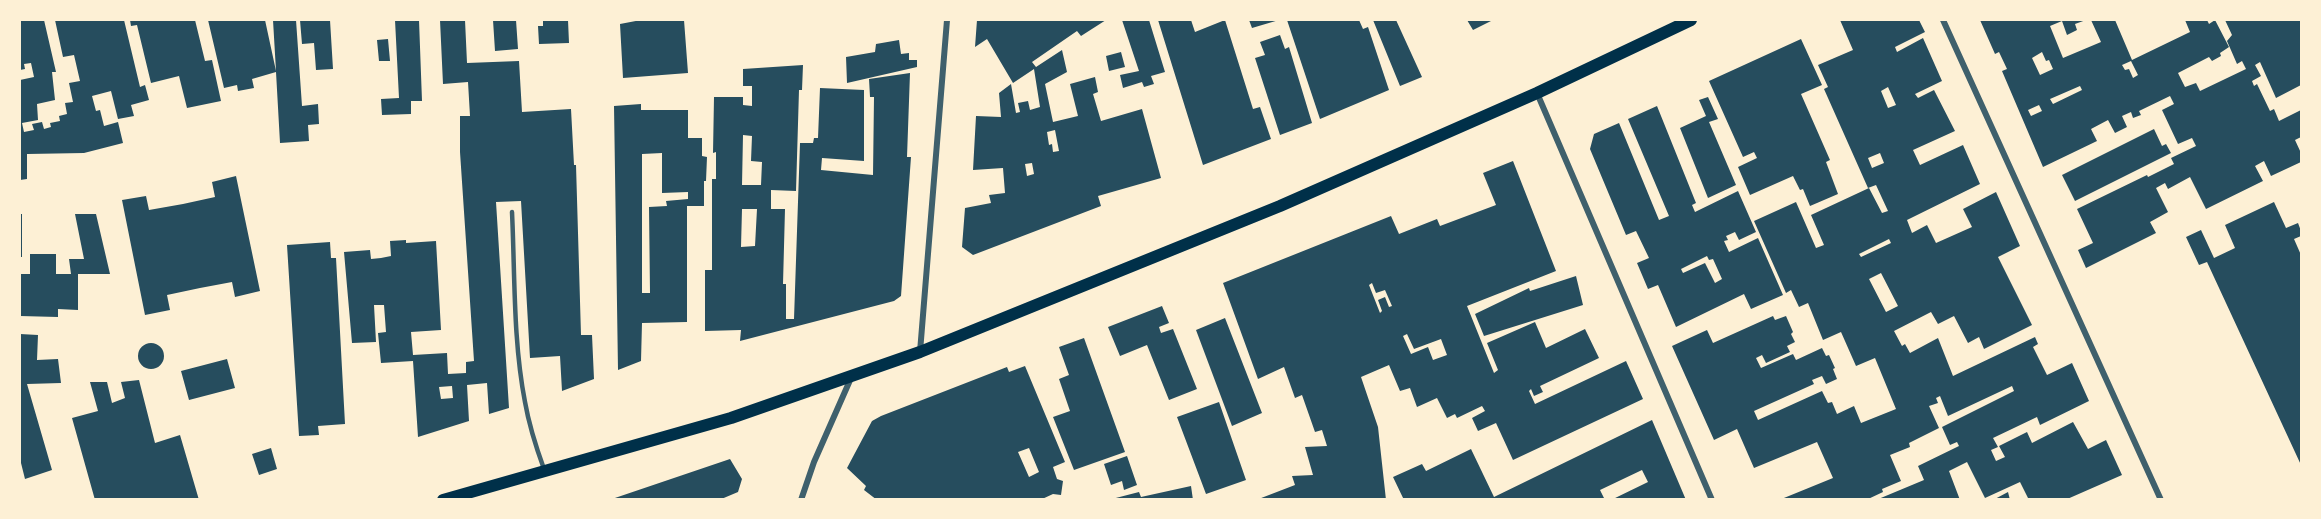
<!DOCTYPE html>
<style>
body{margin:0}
#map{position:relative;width:2321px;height:519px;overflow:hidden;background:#fdf0d5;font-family:Quicksand,sans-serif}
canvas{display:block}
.frame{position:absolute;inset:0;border:21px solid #fdf0d5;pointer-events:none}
</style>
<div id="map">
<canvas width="2321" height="519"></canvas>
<div class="frame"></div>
</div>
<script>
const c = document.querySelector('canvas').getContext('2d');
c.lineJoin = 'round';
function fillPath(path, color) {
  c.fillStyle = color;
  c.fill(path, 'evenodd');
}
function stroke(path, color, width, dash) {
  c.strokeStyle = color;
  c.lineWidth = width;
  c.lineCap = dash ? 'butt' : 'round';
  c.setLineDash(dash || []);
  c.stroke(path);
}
fillPath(new Path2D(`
 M20,20h24l12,52h-4l3,28 -18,4 1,16 -16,3 2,9 10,-2 -2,-6 10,-2 2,7 7,-2 -1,-4 10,-2 -1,-5 8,-2 -2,-11 8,-1 -4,-19 11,-2 -6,-26 -11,2 -8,-37h69l16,67 5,-2 4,15 -18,5 3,11 -16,3 -7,-28 -19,5 4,15 4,-1 4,16 14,-4 5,21 -39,10 -57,1v25l-7,1v-100l14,-3 -3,-14 -7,1 1,5 -5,1z
 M130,20h65l10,41 7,-1 9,41 -34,7 -8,-32 -28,7 -14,-58 -6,1z
 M208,20h57l11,51 -3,-51h23l6,86 16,-2 1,20 -11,1 1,16 -29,2 -4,-71 -24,7 2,9 -16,3 -1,-6 -13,3z
 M300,20h30l3,49 -17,1 -2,-27 -12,1z
 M395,20h24l3,81h-11v13l-29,1 -1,-16 18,-1z
 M440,20h25l2,43 52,-2 3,51 49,-3 3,56h2l5,170h11l2,44 -32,12 -2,-35 -30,2 -9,-157 -25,1 13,206 -20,6 -2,-31 -20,2 2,36 -51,16 -5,-76 -32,2 -3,-30 8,-1 -2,-27h-10l2,37 -24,1 -8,-91 26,-2 1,9 10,-1 10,-2 -1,-15 16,-1v3l30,-2 5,89 -30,2 2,23 34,-2 1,21 18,-1v-11l8,-1 -14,-209v-36h10l-2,-34 -25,2zM452,386l1,12 -12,1 -2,-12z
 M493,20h23l2,29 -23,2z
 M543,20h25l1,23 -30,1 -1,-18h5z
 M641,20h43l4,53 -65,5 -3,-54z
 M977,20h129l-25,16 -4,-5 -45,31 4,5 26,-17 5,22 -22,12 8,38 25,-6 -8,-32 25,-7 3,15 -5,2 8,27 41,-12 19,69 -63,18 3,10 -128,49 -11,-8 3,-39 26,-5 -2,-8 16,-2 -2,-25 -30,2 3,-54 25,1 -2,-24 12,-9 5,29 4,-1 -2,-9 10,-2 2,9 10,-3 -6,-38 -21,14 -26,-44 -12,8zM1055,130l4,21 -6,1 -1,-8 -3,1 -2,-13zM1032,163l2,11 -7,2 -2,-12z
 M1122,20h27l16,52 -14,4 3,8 -10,3 -2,-5 -19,6 -3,-13 19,-4z
 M1158,20h33l4,12 30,-12 28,89 7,-2 11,32 -68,26z
 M1249,20h30l-27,8z
 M1287,20h72l4,9 5,-2 21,63 -69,29z
 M1373,20h23l26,57 -22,9z
 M1467,20h26l-20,10z
 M1840,20h79l6,12 -30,15 2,5 26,-14 19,43 -27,13 3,4 16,-8 21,41 -42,19 7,15 43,-20 17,39 -73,36 5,13 15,-8 9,18 36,-16 -9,-18 33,-17 24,54 -22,11 34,68 -48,24 -5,-12 -11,6 -14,-27 -16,8 -7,-12 -37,19 8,15 3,-2 5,9 28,-15 15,38 82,-39 3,7 -5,3 14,28 25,-12 17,38 -49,24 -3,-8 -44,21 5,9 -7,3 5,11 9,-4 -6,-11 28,-14 5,11 41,-21 15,27 18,-9 16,35 -57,25h-36l-9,-18 -35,16 -18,-36 -18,9 11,29h-84l48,-20 -6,-14 41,-20 -2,-4 -7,3 -8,-18 72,-36 -2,-5 -64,30 -8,-20 -4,2 2,5 -9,3 10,22 -30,15 1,4 -20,8 11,26 -19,8 1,3 -17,8h-87l54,-22 -16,-36 -63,26 -17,-39 -23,11 -42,-94 35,-16 6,13 60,-27 2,4 11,-4 7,16 -2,2 4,8 -8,4 3,6 -24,11 -4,-8 -6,3 5,10 32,-14 3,6 26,-12 4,8 3,-1 6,13 -2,1 4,10 -11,5 -4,-8 -10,4 2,4 -60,27 4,9 64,-29 6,12 4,-1 5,12 17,-8 7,17 35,-14 -21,-51 -19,8 -15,-34 -18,8 -15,-37 -9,4 -8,-17 -5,3 -32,-72 42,-19 20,46 8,-3 -13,-30 58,-27 13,25 6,-2 -12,-26 -8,3 -44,-99 4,-2 -10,-22 35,-15zM1888,87l8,18 -8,3 -7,-17zM1880,153l4,10 -12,5 -4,-10zM1889,239l2,4 -30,14 -2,-3zM1881,273l17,33 -12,6 -17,-33z
 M1980,20h106l-11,4 2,6 -10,5 -5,-14 -12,5 13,32 38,-16 -10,-22h24l17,40 58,-28 -5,-12h22l2,4 6,-4 14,27 -9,6 1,3 -9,5 -3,-4 -31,16 7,14 11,-4 4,8 46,-22 -4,-8 -5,3 -10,-23 5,-6 -7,-15h76v65l-25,13 -16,-36 -5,3 6,11 -9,5 2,5 3,-2 13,27 4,-2 5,12 22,-11v27l-6,3 6,13v9l-30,14 -7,-15 -9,5 8,15 -57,28 -16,-32 -22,12 -3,-6 -9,5 12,24 -18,10 6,11 -70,35 -8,-18 15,-7 -16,-34 70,-34 1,2 26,-13 -3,-6 25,-12 -4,-8 -14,6 -16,-34 12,-6 -4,-8 -31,15 2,4 -8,3 -2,-6 -9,4 5,11 -12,6 -7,-13 -17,9 6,12 -54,26 -41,-96 5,-2 -8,-17 -4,2zM2042,52l4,9 3,-1 4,9 -13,6 -8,-17zM2131,61l7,14 -5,3 -4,-9 -4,1 -3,-5zM2080,86l2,4 -29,14 -3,-5zM2039,105l3,6 -11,5 -3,-6z
 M1280,35l5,14 4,-2 23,76 -32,12 -25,-77 10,-3 -5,-13z
 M388,39l2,22h-11l-2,-21z
 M1801,39l21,46 -21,9 29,66 -4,2 12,32 -28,12 -7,-17 -3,1 -7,-14 -43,19 -12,-28 19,-9 -3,-6 -11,5 -34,-76z
 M899,40l2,14 8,-1v7h8v7l-70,16 -1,-26 29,-5 1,-8z
 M1121,52l4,15 -16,4 -3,-15z
 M803,65l-1,25h-3l-3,101 -25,-1v19h14l-2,75h3v35h8l6,-176h13l1,-5h4l2,-50 44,2v71l-42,-3 -1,12 52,5 1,-78h-4l-1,-18 41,-6 -3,84h4l-10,139 -7,5 -154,40 1,-11 -36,1v-61h7v-91h4v-27l-3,1 1,-56h29v8l9,1v-20h-9v-17zM743,135l9,1 -1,25 11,1 -1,23h-19zM742,209h15l-2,37 -14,1z
 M1708,97l10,22 -9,3 27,63 -28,13 -28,-70 26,-12 -7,-16z
 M641,104v6h47v28h14v18l5,1 -1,24h-2v25h-17v116l-45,1 -1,38 -23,9 -4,-264zM662,153v40l26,-1v7l-22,2 1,5 -18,1 1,86h-8v-139z
 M1657,106l39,97 -4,2 3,7 43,-21 18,41 -17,8 -4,-8 -9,4 2,4 -4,1 5,11 29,-14 25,57 -32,14 -7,-15 -68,33 -18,-42 -10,4 -11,-26 12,-5 -13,-27 -10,4 -36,-86 4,-15 25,-11 40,97 10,-4 -41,-97zM1707,256l2,4 4,-1 9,20 -7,4 -10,-20 -22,10 -2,-4z
 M2154,129l8,17 4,-2 5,9 -96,48 -13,-26z
 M1513,161l43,110 -89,35 27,67 4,-3 -11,-27 48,-21 11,26 39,-19 14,29 -59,28 3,6 -9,4 -3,-7 -2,2 6,13 91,-43 17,38 -130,61 -17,-37 -18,8 -6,-13 13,-7 -3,-5 -25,12 -2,-4 -8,4 -10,-20 -20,9 -7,-19 -10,3 -11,-26 -28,12 17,50 8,73h-130l39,-15 -3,-9 21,-1 -8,-28 22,-1 -5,-16 -7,2 -13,-37 -7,3 -11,-31 -26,12 -35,-96 168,-67 8,18 38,-15 3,7 56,-21 -13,-32zM1372,283l4,10 9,-3 7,16 -3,1 -4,-10 -7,3 4,11 -2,2 -11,-28zM1407,334l7,15 27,-10 6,16 -14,5 -5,-13 -17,7 -8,-18z
 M236,176l24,115 -25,6 -3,-15 -32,6 -33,7 3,15 -25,5 -23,-115 24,-4 3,14 34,-6 32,-7 -3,-15z
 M2274,202l12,26 12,-5 3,8v5l-7,3 7,16v210l-94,-203 -8,3 -13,-28 15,-7 13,28 21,-10 -10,-23z
 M20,214h2v43h-2z
 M75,214h21l14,60h-32v36l-20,-1v8l-38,-1v-42h10v-20h26v20h15l-2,-15h15z
 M330,242l1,16h5l9,166 -27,2 1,9 -20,1 -12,-191z
 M1576,276l7,29 -99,31 -9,-22 54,-26 1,3z
 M1162,306l7,17 -10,4 2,6 12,-4 24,60 -28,11 -22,-55 -27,11 -12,-29z
 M1225,318l37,95 -30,13 -36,-96z
 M20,334l18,1 -1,25 21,-1 3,24 -34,1 25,86 -27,9 -5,-20z
 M1084,338l41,114 -51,18 -21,-53 17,-6 -11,-32 10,-4 -10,-28z
 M138 356a13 13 0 1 1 26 0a13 13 0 1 1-26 0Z
 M227,359l8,29 -46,12 -8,-29z
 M1025,366l40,96 -12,5 4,12 6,2 -2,14 -8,-1 -13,6h-163l-13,-10 2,-4 -19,-18 25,-47 9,-5 126,-49 2,5zM1029,448l10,24 -10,5 -11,-25z
 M139,380l16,63 25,-8 19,65h-104l-23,-82 26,-7 -8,-29h17l5,21 13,-5 -4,-16z
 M1219,402l27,78 -40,14 -29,-77z
 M1652,420l34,80h-75l37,-18 -6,-12 -42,20 5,10h-201l-11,-23 29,-13 4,7 45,-22 23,48z
 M271,448l6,21 -18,6 -7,-21z
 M1127,456l10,29 -13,5 -2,-9 -11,4 -7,-21z
 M730,459l12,20 -4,13 -19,8h-110z
 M1191,486l2,14h-85l31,-8 2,5z
 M2008,492l2,8h-17z`), '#264d5e');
stroke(new Path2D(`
 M512,212c3,62 1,129 13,190 4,23 11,45 19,67`), '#3f606c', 4.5);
stroke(new Path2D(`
 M1943,20l218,480
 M1537,93l175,407
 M920,352l27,-332
 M801,500l13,-38 37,-84`), '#3f606c', 6);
stroke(new Path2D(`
 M443,500l288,-82 189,-66 360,-146 257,-113 154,-73`), '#003049', 12);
</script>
